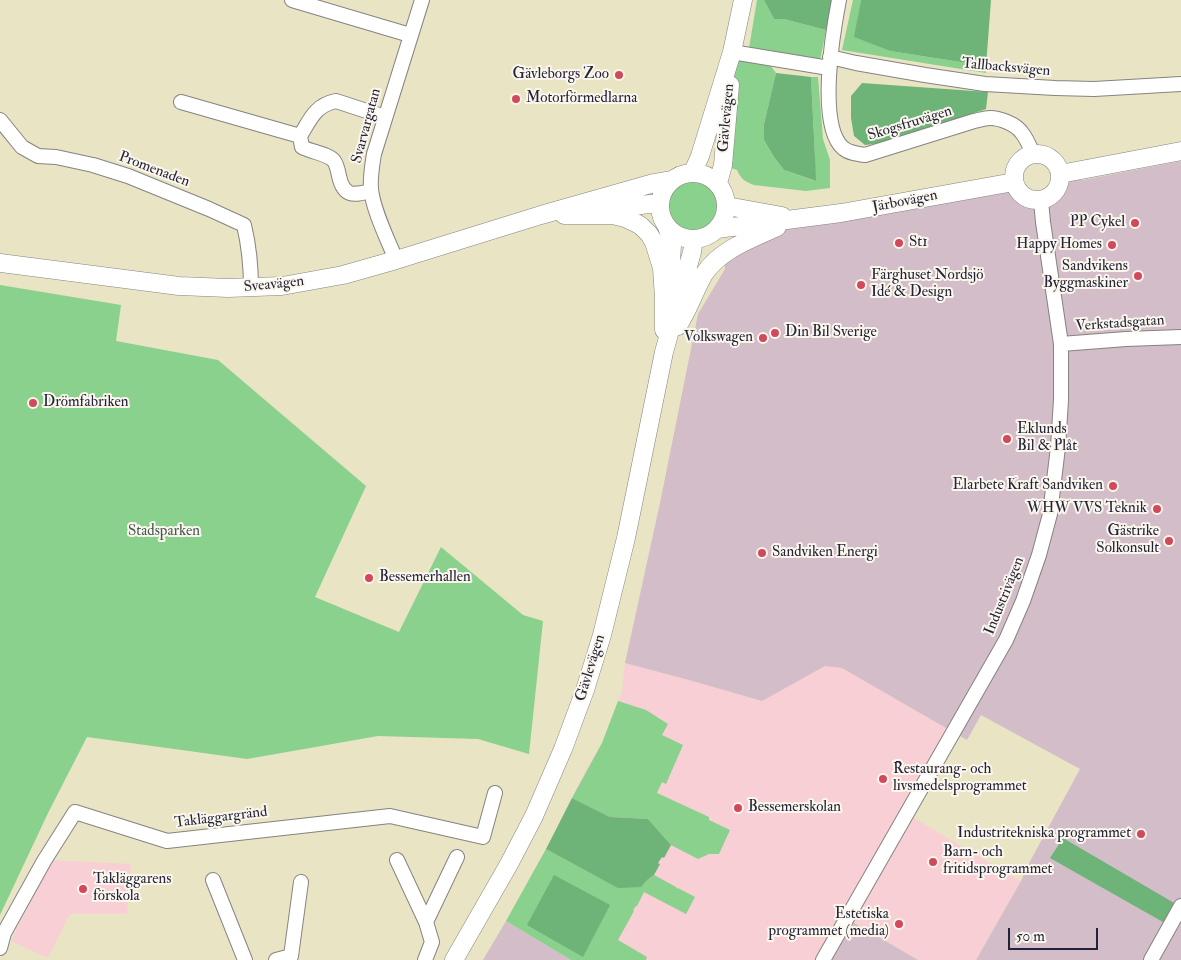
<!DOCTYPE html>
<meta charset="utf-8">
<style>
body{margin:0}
#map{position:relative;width:1181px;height:960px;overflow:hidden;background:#e9e4c4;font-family:"IM FELL Double Pica",serif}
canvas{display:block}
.scale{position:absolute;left:1008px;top:928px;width:90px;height:22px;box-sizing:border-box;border:2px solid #22223b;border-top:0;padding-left:6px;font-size:15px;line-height:18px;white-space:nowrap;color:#22223b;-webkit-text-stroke:4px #fbf7ec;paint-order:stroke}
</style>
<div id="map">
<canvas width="1181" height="960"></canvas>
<div class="scale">50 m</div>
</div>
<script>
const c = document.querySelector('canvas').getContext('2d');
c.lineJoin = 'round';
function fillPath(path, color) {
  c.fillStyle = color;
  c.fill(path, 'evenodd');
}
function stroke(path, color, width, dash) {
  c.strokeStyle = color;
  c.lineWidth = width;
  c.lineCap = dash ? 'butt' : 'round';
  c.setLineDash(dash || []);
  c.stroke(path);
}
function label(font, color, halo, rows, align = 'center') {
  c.font = font + ' "IM FELL Double Pica",serif';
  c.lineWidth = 4;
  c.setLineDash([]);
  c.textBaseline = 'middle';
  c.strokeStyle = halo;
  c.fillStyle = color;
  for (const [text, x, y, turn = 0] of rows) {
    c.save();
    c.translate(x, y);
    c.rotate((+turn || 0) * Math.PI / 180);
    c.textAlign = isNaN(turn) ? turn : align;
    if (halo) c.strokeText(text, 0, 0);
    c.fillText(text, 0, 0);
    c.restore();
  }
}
fillPath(new Path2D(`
 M625,663l71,19 66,19 63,-35 17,2 111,63 -46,83 114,67 -45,79h-58l-71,-42 -24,42h-252l-65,-39 45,-81 35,-70 16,-27 20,-51z
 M51,860l80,4 -4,50h-57l-22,44 -37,-17z`), '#f7cfd4');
fillPath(new Path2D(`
 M1181,161v799h-205l45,-79 6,-14 53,-98 -99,-54 -14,25 -125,-72 -17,-2 -63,35 -66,-19 -71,-19 35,-160 38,-189 27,-45v-6l70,-45 221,-29 8,8 11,4 15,-4 5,-5 5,-11 23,-1z
 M846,918l72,42h-95z
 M506,921l65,39h-88z`), '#d2bdc8');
fillPath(new Path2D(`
 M757,0h7l10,19h10l42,11 -7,36 -53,-8 -2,7 7,1 5,7 -12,51v16l10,17 10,13 31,11v-24l-4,-80h7l5,62 7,21v28l-24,3 -52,-6c-9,-3 -14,-7 -17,-15l-14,-5 9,-113 16,2z
 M853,0h8l-6,37 35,14 96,15v7l-144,-23z
 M660 205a33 33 0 1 1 66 0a33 33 0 1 1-66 0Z
 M0,285l121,20 -5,36 102,19 148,126 -51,111 84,35 42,-85 82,68 20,6 -14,133 -51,-15 -100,-3 -131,23 -160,-22 -38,74 -49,104z
 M618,701l28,9 22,14 -6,11 21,10 -17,39 -4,-2 -5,11 52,24v3l21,10 -11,24h-10l-11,5 -27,-14 -23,-26 -38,-2 -38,-19 30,-55z
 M546,849l73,39 28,-8 7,-5 22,12 1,2 1,-1 17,9 -9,17 -42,-22 -7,14h-1l-3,4 1,1 -16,29 29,17 -1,3h-75l-65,-39z`), '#89d18d');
fillPath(new Path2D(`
 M764,0h69l-7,30 -42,-11h-10z
 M861,0h130l-5,66 -96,-15 -36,-14z
 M776,73l35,4 4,80 1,24 -32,-11 -10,-13 -10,-17v-16z
 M862,83l126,9 -2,17 -97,33 -24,3 -11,-9 -3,-18v-22z
 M572,798l38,19 38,2 23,26 -7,13 -2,-1 -4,6 2,1 -6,11 -7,5 -6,7 -23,1 -72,-39z
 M1063,838l118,69 -11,19 -120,-68z
 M554,875l56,30 -27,52 -56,-32z`), '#6eb378');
const minor = new Path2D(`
 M292,0l118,35
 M839,0c-6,31 -22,125 4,148 6,5 14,6 22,7l109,-34c5,-1 11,-3 16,-3 10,0 26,6 32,15 5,6 8,14 11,21
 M732,52l97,16
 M830,57l26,6 69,12 60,9 70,4 39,1 87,-5
 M181,102l119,34 2,11c9,5 27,7 32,14 3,4 4,10 5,15 5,22 15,19 32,15
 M0,120l22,27 16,9 18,1 37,8 35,11 81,33 35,16c5,21 7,42 7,63
 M300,136c10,-16 15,-31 36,-35l49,16
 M396,260c-8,-20 -23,-50 -25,-71 -1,-12 1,-23 3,-35l48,-154
 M1061,344l65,-5 55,-2
 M397,860l29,62
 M213,880l32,80
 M0,948l4,-15 40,-72 31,-49 92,29 223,-25 93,21 12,-44
 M276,960l15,-4 10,-74
 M425,960l7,-18 -6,-20 31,-65
 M823,960l183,-320 17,-39 16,-46 11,-41 8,-67 3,-47v-56l-18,-122 -2,-21
 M1151,960l30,-54`);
const major = new Path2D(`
 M1014 177a23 23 0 1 1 46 0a23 23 0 1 1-46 0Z
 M693,172l7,-16 32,-104 11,-52
 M660 206a33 33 0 1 1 66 0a33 33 0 1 1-66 0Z
 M1060,174l121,-23
 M718,183l5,-18 7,-80
 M727,206l55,10
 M604,209l46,-5 10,1
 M564,215h49l12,3 11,5 5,3 8,8 5,8 8,26 2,30v32
 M667,227l4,11 1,7 -2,35
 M717,229l124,-16 173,-31
 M0,263l179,23 49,2 54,-2 61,-11 53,-15 145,-45 113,-32 17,-3
 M678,326c4,-7 8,-14 11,-21 5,-10 9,-21 15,-31 17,-25 47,-35 73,-47
 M454,960l55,-96 25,-48 29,-67 22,-59 17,-55 24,-97 38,-186 28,-100 2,-13`);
stroke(minor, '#868380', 16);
stroke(major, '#868380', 19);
stroke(minor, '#fff', 14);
stroke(major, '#fff', 18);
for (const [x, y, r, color] of [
 [619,75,5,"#d1495b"],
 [516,99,5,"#d1495b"],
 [1135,223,5,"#d1495b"],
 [899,243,5,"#d1495b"],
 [1112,245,5,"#d1495b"],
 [1138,276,5,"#d1495b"],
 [861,285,5,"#d1495b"],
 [775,333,5,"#d1495b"],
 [763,338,5,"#d1495b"],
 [33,403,5,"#d1495b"],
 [1007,439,5,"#d1495b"],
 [1113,486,5,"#d1495b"],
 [1157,509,5,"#d1495b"],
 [1169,541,5,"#d1495b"],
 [762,553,5,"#d1495b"],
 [369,578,5,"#d1495b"],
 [883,779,5,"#d1495b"],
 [738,808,5,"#d1495b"],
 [1141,834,5,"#d1495b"],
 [933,862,5,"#d1495b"],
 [83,889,5,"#d1495b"],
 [899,924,5,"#d1495b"]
]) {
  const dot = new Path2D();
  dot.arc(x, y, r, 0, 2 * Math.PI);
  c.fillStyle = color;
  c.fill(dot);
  stroke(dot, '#fbf7ec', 2);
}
label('15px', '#22223b', '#fbf7ec', [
 ["Tallbacksvägen",1006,68,5],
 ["Gävlevägen",727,118,-85],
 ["Skogsfruvägen",910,124,-17],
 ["Svarvargatan",367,126,-75],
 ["Promenaden",154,170,21],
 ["Järbovägen",905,202,-11],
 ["Sveavägen",274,285,-6],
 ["Verkstadsgatan",1120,324,-4],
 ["Industrivägen",1005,596,-68],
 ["Gävlevägen",591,668,-73],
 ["Takläggargränd",221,818,-7]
]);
label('15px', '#22223b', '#fbf7ec', [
 ["Gävleborgs Zoo",609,75,"right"],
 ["Motorförmedlarna",526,99],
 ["PP Cykel",1125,223,"right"],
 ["St1",909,243],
 ["Happy Homes",1102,245,"right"],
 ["Sandvikens",1128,267,"right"],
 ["Byggmaskiner",1128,284,"right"],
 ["Färghuset Nordsjö",871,276],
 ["Idé & Design",871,293],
 ["Din Bil Sverige",785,333],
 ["Volkswagen",753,338,"right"],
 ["Drömfabriken",43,403],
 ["Eklunds",1017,430],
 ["Bil & Plåt",1017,447],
 ["Elarbete Kraft Sandviken",1103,486,"right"],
 ["WHW VVS Teknik",1147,509,"right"],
 ["Gästrike",1159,532,"right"],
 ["Solkonsult",1159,549,"right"],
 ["Sandviken Energi",772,553],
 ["Bessemerhallen",379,578],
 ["Restaurang- och",893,770],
 ["livsmedelsprogrammet",893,787],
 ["Bessemerskolan",748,808],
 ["Industritekniska programmet",1131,834,"right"],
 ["Barn- och",943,853],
 ["fritidsprogrammet",943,870],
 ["Takläggarens",93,880],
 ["förskola",93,897],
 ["Estetiska",889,915,"right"],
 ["programmet (media)",889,932,"right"]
], 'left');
label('15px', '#415754', '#fbf7ec', [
 ["Stadsparken",164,532]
]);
</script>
